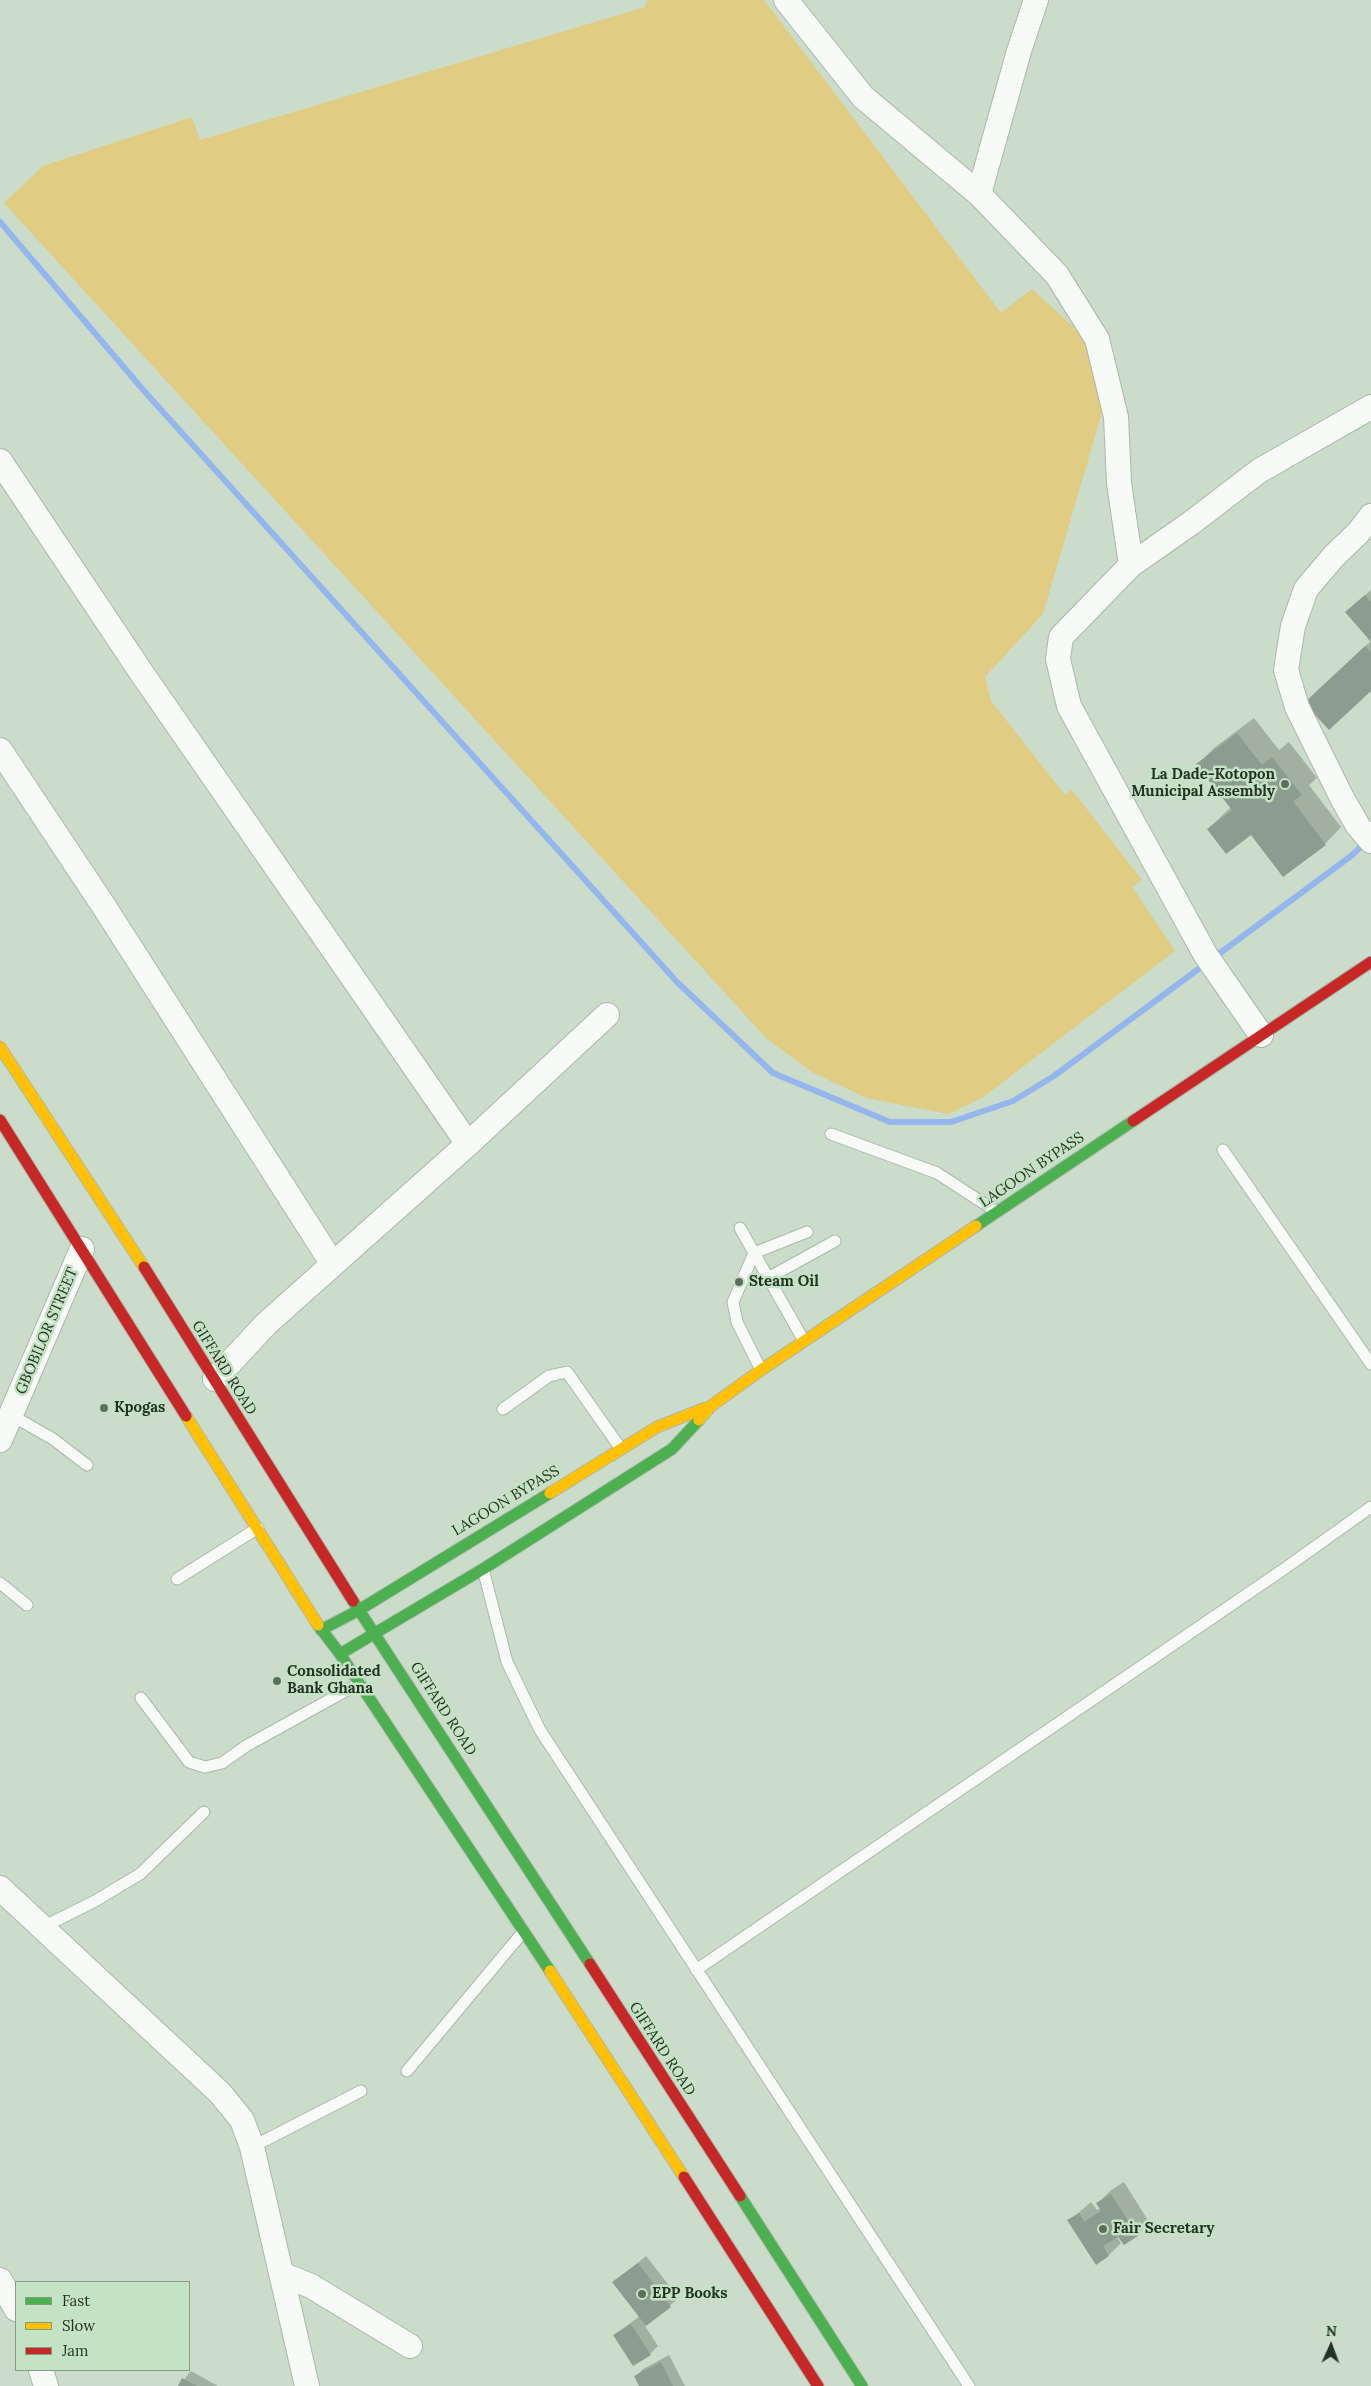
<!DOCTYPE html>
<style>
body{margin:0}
#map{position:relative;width:1371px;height:2386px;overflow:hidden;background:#cbdccb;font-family:Lora,serif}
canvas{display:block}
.legend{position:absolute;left:15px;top:2281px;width:175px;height:90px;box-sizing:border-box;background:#c4e3c4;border:1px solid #849c84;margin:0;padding:6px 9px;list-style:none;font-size:15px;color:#253125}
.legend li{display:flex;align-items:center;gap:10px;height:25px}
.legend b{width:25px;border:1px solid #849c84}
.north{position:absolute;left:1306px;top:2321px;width:50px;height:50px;-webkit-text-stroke:4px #c4e3c4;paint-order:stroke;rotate:2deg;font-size:14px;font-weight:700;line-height:20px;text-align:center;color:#253125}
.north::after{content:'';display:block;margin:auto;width:18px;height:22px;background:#253125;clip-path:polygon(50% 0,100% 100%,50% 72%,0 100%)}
</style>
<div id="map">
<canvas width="1371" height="2386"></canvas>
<ul class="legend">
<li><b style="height:6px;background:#4caf50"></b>Fast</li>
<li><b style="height:6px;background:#ffc107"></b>Slow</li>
<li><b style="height:6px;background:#c62828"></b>Jam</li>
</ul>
<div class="north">N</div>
</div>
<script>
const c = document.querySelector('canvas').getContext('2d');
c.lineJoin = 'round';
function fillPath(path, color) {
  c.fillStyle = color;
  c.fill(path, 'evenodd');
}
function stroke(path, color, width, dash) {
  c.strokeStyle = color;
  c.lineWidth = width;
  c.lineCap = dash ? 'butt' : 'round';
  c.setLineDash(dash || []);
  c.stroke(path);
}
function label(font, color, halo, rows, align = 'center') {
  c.font = font + ' Lora,serif';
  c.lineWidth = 5;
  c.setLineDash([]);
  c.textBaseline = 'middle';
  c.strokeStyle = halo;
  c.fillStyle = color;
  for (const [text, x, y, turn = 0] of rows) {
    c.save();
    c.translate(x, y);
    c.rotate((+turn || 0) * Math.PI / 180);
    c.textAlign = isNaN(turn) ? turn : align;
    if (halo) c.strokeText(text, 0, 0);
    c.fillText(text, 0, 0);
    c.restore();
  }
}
fillPath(new Path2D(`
 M647,0h117l237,313 31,-24 56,51 17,62 -62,212 -58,63 6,24 74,94 7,-5 70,90 -10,7 43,64 -193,147 -34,16 -82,-16 -54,-26 -45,-33 -763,-836 39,-37 149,-49 8,23 445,-133z`), '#e0cc82');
fillPath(new Path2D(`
 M1371,590v50l-16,-36z
 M1371,641v48l-54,2z
 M1254,718l25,32 10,-8 28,36 -8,7 32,42 -16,17 -42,31 -32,-42 -43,-4 23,-22 -33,-43 16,-16z
 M1124,2182l25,40 -12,13 -13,8 -5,-8 -3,1 5,7 -12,12 -13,8 -27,-42 22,-19 6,8 4,-2 -3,-5 12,-12z
 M646,2256l33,42 -34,28 13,20 -8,8 -36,-19 26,-19 -26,-34z
 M669,2355l16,31h-44l-6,-9 8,-8z
 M191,2371l27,15h-39z`), '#0003');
stroke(new Path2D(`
 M0,222l145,170 532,590 96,91 117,49h61l62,-21 41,-25 297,-220 15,-14`), '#95b6ec', 6);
fillPath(new Path2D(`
 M1365,595l6,7v40l-26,-30z
 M1365,646l6,6v39l-42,39 -25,-27z
 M1237,733l25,32 10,-8 30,38 -9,6 33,44 -43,32 -32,-42 -25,19 -19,-25 25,-19 -36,-46z
 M1111,2194l27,42 -14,9 -6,-8 -15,9 6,10 -13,9 -29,-45 12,-7 5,9 17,-11 -5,-8z
 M638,2263l33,44 -25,19 -34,-44z
 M631,2324l20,31 -18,11 -20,-31z
 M661,2362l12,24h-34l-5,-10z
 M182,2378l15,8h-19z`), '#8d9c91');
const lane = new Path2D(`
 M831,1134l106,39 60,39
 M1223,1150l148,214
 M740,1228l64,113
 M768,1278l67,-37
 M761,1370l-24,-48 -4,-20 21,-49 53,-21
 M503,1409l46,-33 18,-4 54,77
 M11,1415l42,24 34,26
 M483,1569l24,93 33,68 429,656
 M177,1579l81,-51
 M0,1583l27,22
 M141,1698l48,64 16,5 17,-4 24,-17 114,-63
 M41,1928l54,-27 45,-27 64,-62
 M696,1970l588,-401 87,-62
 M407,2071l116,-139
 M252,2147l109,-56`);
const street = new Path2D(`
 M786,0l77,97 116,97 78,81 40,64 19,78 3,66 12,82
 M979,194l40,-143 17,-51
 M0,461l141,211 327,472
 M1371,516l-13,17 -24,23 -28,33 -13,37 -7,44 11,37 45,91 16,28 13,15
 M0,750l105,158 227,355
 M1261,1035l-56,-81 -136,-248 -11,-47 3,-22 70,-72 60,-42 68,-52 112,-64
 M215,1379l51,-55 202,-180 139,-129
 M0,1440l82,-191
 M0,1888l220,205 22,27 10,27 55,239
 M281,2274l30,12 99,60
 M0,2280l16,29
 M41,2370l5,16`);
const fast = new Path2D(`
 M976,1226l157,-105
 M353,1601l237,363
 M318,1625l22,29 210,317
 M321,1630l38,-20 191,-117
 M340,1654l143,-85 189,-120 27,-29
 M740,2196l122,190`);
const slow = new Path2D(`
 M0,1047l144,220
 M186,1416l132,209
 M699,1420l12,-14 50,-36 215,-144
 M550,1493l107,-66 48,-19
 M550,1971l134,206`);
const jam = new Path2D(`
 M0,1120l186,296
 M1133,1121l238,-159
 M144,1267l209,334
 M590,1964l150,232
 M684,2177l134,209`);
stroke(lane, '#abb8ab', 13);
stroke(street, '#abb8ab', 26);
stroke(fast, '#abb8ab', 13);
stroke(slow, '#abb8ab', 13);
stroke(jam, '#abb8ab', 13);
stroke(lane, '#f7faf7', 11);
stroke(street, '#f7faf7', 24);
stroke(fast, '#4caf50', 11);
stroke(slow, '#ffc107', 11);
stroke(jam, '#c62828', 11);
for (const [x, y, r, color] of [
 [1285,784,5,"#5f6d5f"],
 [739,1282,5,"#5f6d5f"],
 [104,1408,5,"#5f6d5f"],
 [277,1681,5,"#5f6d5f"],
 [1103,2229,5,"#5f6d5f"],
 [642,2294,5,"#5f6d5f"]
]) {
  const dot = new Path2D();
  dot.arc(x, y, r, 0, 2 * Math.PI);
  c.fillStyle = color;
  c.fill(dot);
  stroke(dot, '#c4e3c4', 2);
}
label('bold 15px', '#253125', '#c4e3c4', [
 ["La Dade-Kotopon",1275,775,"right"],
 ["Municipal Assembly",1275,792,"right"],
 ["Steam Oil",749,1282],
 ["Kpogas",114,1408],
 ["Consolidated",287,1672],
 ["Bank Ghana",287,1689],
 ["Fair Secretary",1113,2229],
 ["EPP Books",652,2294]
], 'left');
label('15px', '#253125', '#c4e3c4', [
 ["LAGOON BYPASS",1032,1170,-34],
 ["GBOBILOR STREET",47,1331,-67],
 ["GIFFARD ROAD",224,1368,58],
 ["LAGOON BYPASS",506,1501,-31],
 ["GIFFARD ROAD",443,1709,57],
 ["GIFFARD ROAD",662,2049,57]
]);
</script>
